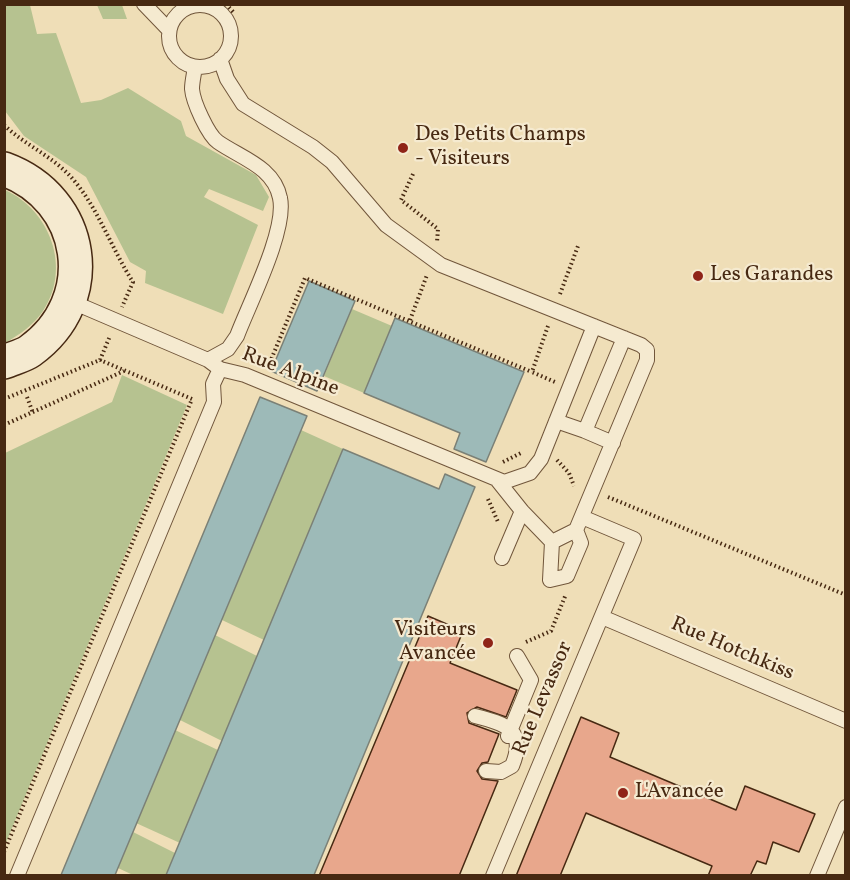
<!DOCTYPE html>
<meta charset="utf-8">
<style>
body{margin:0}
#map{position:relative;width:850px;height:880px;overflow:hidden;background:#efdeb7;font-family:Vollkorn,serif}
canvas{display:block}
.frame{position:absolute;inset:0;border:6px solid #472912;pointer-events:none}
</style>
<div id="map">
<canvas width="850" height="880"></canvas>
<div class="frame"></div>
</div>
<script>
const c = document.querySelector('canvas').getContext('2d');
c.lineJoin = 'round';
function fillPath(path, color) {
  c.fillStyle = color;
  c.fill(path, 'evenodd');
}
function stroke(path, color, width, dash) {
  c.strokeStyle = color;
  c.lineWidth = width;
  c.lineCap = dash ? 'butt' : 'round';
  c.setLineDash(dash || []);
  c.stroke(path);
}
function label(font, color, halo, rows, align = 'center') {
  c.font = font + ' Vollkorn,serif';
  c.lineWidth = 4.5;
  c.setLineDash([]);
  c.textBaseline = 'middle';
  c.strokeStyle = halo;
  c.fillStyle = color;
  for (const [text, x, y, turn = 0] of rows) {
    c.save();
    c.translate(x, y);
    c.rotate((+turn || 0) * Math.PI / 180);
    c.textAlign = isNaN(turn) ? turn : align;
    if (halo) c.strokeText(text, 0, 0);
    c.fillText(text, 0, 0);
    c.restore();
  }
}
fillPath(new Path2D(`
 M5,4l25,1 7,29 19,-1 25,70 20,-3 27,-12 53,33 5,15 70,39 13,22 -6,14 -54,-22 -5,8 54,28 -35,89 -78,-31 1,-12 -16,-9 -44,-85 -62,-41 -19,-25z
 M97,5h25l5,14h-24z
 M5,190c45,20 67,78 38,121 -10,15 -23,23 -38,32z
 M352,309l40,17 -28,67 -40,-17z
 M122,375l65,30 -182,440v-392l107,-51z
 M301,430l42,19 -79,191 -42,-20z
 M215,635l42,21 -35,85 -42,-21z
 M175,730l43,20 -38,93 -44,-20z
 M133,832l42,21 -9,22h-33l-15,-7z`), '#b6c290');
const water = new Path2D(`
 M309,281l46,20 -38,90 -46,-20z
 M395,318l129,54 -38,90 -32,-13 6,-16 -96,-40z
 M260,397l47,19 -192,459h-54z
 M343,449l96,40 6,-15 30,13 -161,388h-148z`);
fillPath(water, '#9dbab8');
stroke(water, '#7b8076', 1.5);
const building = new Path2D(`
 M428,616l35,15 -13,32 67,27 -11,27 -29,-10 -10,6 2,10 30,11 -11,28 -6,1 -5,8 5,8 16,2 -39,95h-140z
 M581,717l38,16 -9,24 126,53 9,-24 70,28 -16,38 -26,-10 -7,22 -9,-3 -7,15h-42l4,-10 -126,-53 -26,63h-44z`);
fillPath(building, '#e8a78c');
stroke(building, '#472912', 1.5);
const service = new Path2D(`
 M144,4l25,26
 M169 36a31 31 0 1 1 62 0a31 31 0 1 1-62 0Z
 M220,59l7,20 16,25 70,43 19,15 54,63 55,40 200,80 6,5v10l-71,170 -24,12
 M195,67c-1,7 -3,15 -3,22 1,13 16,46 26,53 23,16 56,25 62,56 7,32 -31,106 -43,138l-9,13 -20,11
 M70,301l138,59 12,9 25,6 259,107 26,-9 11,-14 53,-133
 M556,421l29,10
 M613,443l-28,-12 39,-93
 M498,481l24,30 30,31 -2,38
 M502,558l20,-47
 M550,580l17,-4 14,-33 -5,-13
 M602,617l244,104
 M475,716c31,8 52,14 37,50l-11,6 -15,-1
 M508,736l23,-56 -14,-24
 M17,876l197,-474 -1,-18 7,-15
 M493,876l141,-337 -52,-22
 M817,876l29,-69`);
const secondary = new Path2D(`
 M4,169c82,30 97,131 26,182 -7,5 -17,7 -26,11`);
stroke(service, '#71563b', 16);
stroke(secondary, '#472912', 36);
stroke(new Path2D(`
 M226,4l9,10
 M4,125c21,20 48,31 67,52 27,30 40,71 62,105l-11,25
 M413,174l-12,26 37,29 -1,13
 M560,294l18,-48
 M410,320l17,-45
 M548,326l-16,46 23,10
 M268,367l37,-89 227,94
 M27,397l6,16
 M4,399l96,-39 10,-24
 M4,425l120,-54
 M557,460l12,13 5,13
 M503,462l20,-10
 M608,497l238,98
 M488,499l10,23
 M526,642l25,-11 15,-37
 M4,852l188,-453 -92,-39`), '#472912', 4, [1.5, 3]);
stroke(service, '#f5ead0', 14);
stroke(secondary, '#f5ead0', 33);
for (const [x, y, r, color] of [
 [403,148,6,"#8f2418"],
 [698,276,6,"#8f2418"],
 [488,643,6,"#8f2418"],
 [623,793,6,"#8f2418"]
]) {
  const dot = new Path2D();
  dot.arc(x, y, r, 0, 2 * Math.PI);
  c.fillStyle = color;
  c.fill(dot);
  stroke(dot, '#f5ead0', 2);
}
label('21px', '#472912', '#f5ead0', [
 ["Des Petits Champs",415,136],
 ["- Visiteurs",415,160],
 ["Les Garandes",710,276],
 ["Visiteurs",476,631,"right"],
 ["Avancée",476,655,"right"],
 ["L'Avancée",635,793]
], 'left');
label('21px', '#472912', '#f5ead0', [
 ["Rue Alpine",290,373,21],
 ["Rue Hotchkiss",732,650,23],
 ["Rue Levassor",544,699,-67]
]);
</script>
